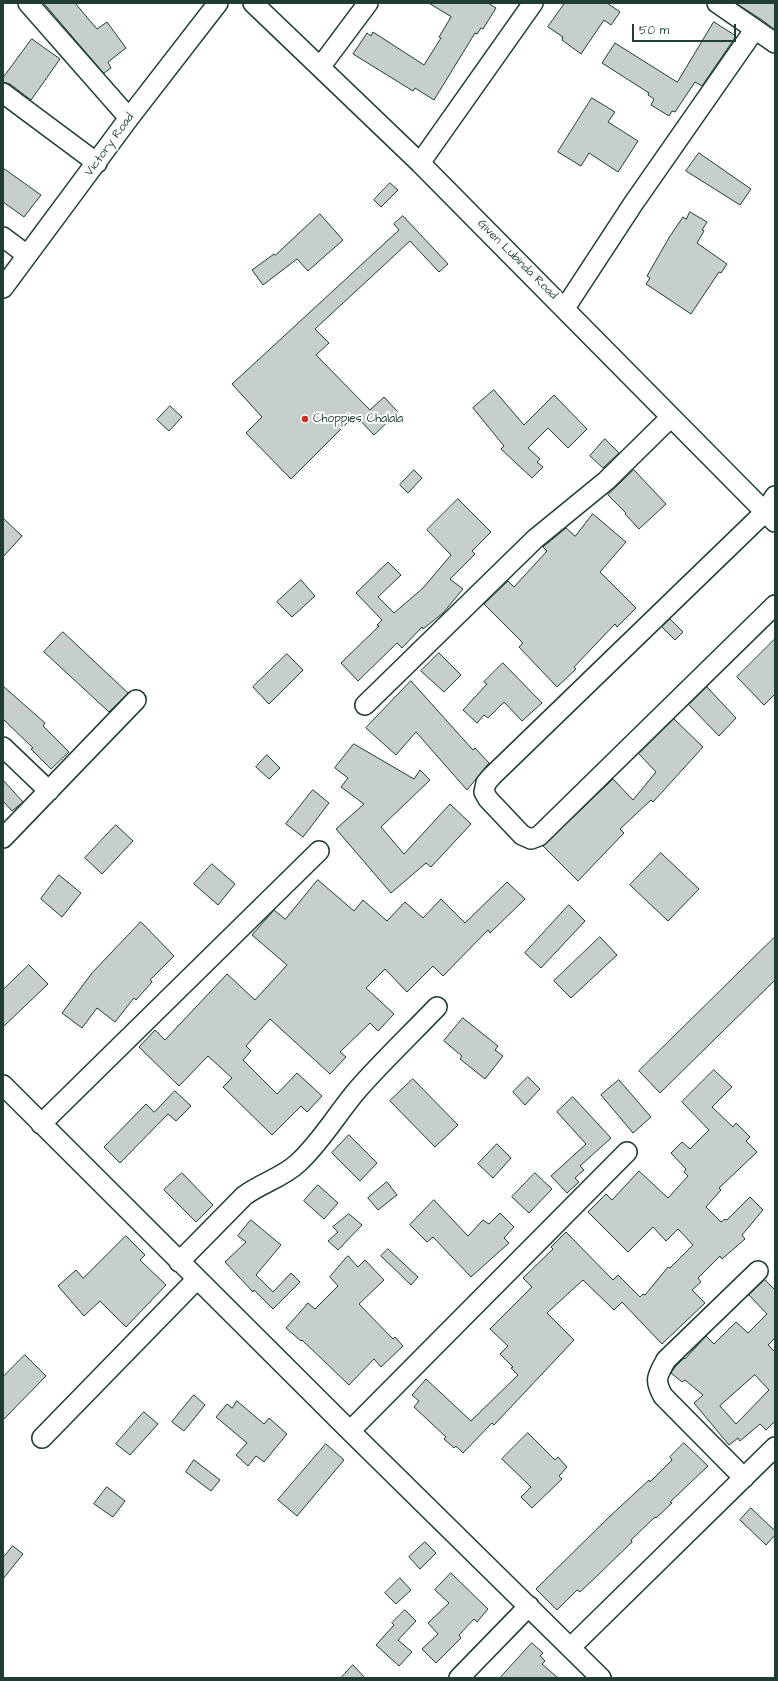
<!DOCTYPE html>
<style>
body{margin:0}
#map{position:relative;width:778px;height:1681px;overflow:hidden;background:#fff;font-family:"Architects Daughter",sans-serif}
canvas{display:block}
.frame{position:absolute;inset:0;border:4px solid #1f3d34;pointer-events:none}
.scale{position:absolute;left:632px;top:24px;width:104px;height:18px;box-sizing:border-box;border:2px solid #1f3d34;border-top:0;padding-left:5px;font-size:12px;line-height:14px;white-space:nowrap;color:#1f3d34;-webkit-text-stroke:3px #fff;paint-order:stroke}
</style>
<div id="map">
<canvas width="778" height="1681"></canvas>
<div class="frame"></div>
<div class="scale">50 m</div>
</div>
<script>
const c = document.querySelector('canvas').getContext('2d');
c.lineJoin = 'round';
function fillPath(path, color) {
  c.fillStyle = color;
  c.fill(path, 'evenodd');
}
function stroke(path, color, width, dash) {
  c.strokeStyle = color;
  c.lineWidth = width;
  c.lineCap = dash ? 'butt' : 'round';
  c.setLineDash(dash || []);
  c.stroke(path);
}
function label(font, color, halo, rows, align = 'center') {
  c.font = font + ' "Architects Daughter",sans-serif';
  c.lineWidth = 4;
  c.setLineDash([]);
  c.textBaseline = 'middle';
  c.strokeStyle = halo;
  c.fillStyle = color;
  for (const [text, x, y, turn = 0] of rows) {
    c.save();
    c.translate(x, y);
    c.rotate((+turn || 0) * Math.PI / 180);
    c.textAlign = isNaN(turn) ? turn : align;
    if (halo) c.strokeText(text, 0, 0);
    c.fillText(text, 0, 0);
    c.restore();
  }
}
const building = new Path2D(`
 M44,3h31l22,26 10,-7 19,26 -18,14 3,6 -7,5z
 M429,3h59l8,5 -13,21 -2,-1 -4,6 -2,-1 -41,67 -19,-12 -2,3 -60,-37 14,-21 4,3 2,-4 51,33 17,-27 -2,-1 12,-20z
 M565,3h42l13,9 -9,13 -7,-5 -23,34 -19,-14 1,-3 -15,-10z
 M736,3h39v27l-13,-10z
 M714,22l22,14 -34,50 -7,-4 -20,30 -3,-1 -3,5 -18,-11 3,-6 -6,-4 1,-2 -47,-30 13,-20 62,39z
 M32,39l28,20 -29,41 -21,-16 -7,-2v-4z
 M592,98l23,14 -7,10 30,19 -20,31 -29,-19 -8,13 -23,-14z
 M699,153l52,36 -11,16 -54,-34z
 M3,168l38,27 -17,22 -21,-15z
 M390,183l8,7 -17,17 -7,-7z
 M690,212l17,10 -5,8 2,1 -7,12 30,21 -6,9 -2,-1 -28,42 -45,-30 4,-6 -3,-2 23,-40 13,-19 3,2z
 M320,214l23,26 -35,31 -11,-12 -34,26 -11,-15 22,-16 1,1z
 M403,216l45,48 -9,8 -29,-31 -95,88 14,14 -13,12 54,55 14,-13 14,15 -24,23 -19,-20 -64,64 -45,-46 16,-16 -30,-33 167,-154 -5,-6z
 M494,390l30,35 30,-30 33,34 -19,19 -20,-20 -20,20 12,11 -3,3 6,5 -11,11 -31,-29 3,-3 -31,-38z
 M170,406l12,11 -13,14 -12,-11z
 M605,439l14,14 -16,15 -13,-12z
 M414,470l8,8 -14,15 -8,-8z
 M634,470l32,34 -27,25 -14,-15 1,-1 -18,-18z
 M458,499l33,33 -19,19 3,3 -25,25 13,10 -20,24 -20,16 -1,-2 -20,21 -5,-5 -39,38 -17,-18 38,-37 -2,-1 5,-5 -26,-27 32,-31 13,13 -23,22 16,16 29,-25 28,-33 -24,-25z
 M593,514l33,28 -26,30 36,36 -19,19 -2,-3 -41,43 2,2 -19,18 -38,-40 4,-4 -39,-39 24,-23 6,6 33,-36 -4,-4 23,-19 9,8z
 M3,518l19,18 -19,21z
 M301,580l14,16 -23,21 -15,-15z
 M670,619l13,13 -8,8 -13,-13z
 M63,632l65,61 -19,19 -65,-60z
 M775,639v55l-11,11 -27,-28z
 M439,653l22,22 -17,17 -23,-21z
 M287,654l16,16 -34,34 -16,-17z
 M503,663l39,40 -20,18 -18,-19 -16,16 -4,-3 -7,8 -14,-13 24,-26 -3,-2z
 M411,681l62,69 2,-2 14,15 -22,27 -51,-58 -20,23 -30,-27z
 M3,686l42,37 -2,3 26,26 -18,17 -20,-20 2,-1 -30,-29z
 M707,687l29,31 -17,18 -30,-31z
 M674,719l29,28 -50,55 -2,-2 -31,29 4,4 -46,48 -35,-35 70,-67 20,21 23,-28 -17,-18z
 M354,744l60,35 6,-9 10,10 -49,47 23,27 46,-50 21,20 -40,43 -5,-4 -35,30 -55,-64 28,-25 -23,-17 7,-9 -13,-10z
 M267,755l13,13 -11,11 -13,-12z
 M3,780l20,22 -11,9 -9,-10z
 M313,790l16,13 -26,34 -17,-13z
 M116,825l17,16 -31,33 -17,-16z
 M661,853l38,36 -31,32 -38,-36z
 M212,864l23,20 -17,21 -24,-21z
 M59,875l22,18 -19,24 -21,-18z
 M318,880l36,31 9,-11 24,21 18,-19 18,16 18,-19 24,24 42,-41 18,17 -35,34 -2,-3 -45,46 -10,-10 -26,26 -22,-23 -19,19 28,26 -16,17 -8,-8 -30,29 6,5 -16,17 -60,-55 -24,27 5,5 -8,9 34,34 20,-21 25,23 -15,16 -6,-6 -29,29 -49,-48 9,-9 -24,-22 -29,30 -40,-39 16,-17 10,10 62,-66 28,26 32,-35 -35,-30 22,-25 11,9z
 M569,905l16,16 -44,47 -16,-15z
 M141,922l33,34 -24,24 2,2 -16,18 -2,-2 -19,24 -18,-14 -15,20 -20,-15 30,-40z
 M600,937l17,18 -46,43 -17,-17z
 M775,937v43l-115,113 -21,-22z
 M29,965l19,19 -45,43v-37z
 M463,1018l35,28 -3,4 8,6 -18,23 -25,-20 2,-3 -18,-15z
 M714,1070l18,17 -20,20 21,20 3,-4 14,14 -4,4 11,11 -38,36 2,2 -15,17 15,15 4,-3 2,1 23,-23 13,13 -21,25 3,4 -23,20 -2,-3 -22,22 3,4 -9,8 13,13 -43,41 -40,-42 -8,8 -31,-30 -36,33 27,27 -80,85 -2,-2 -29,30 -7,-7 -2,2 -10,-9 2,-2 -32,-30 5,-6 -7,-6 14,-16 45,42 47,-46 -7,-7 2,-1 -13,-13 8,-8 -18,-17 42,-42 -9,-9 30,-29 -2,-2 15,-15 47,48 5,-5 22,22 3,-3 2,1 23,-28 2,1 23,-23 -15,-16 -12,12 -13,-14 -25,25 -40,-40 18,-18 6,6 27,-29 29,27 20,-22 -4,-4 2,-3 -15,-16 11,-11 8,7 19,-19 -27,-28z
 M528,1077l12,12 -15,16 -12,-13z
 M413,1079l45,46 -23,22 -45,-46z
 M619,1080l32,37 -18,16 -32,-38z
 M175,1091l16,15 -15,15 -8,-7 -48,49 -16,-16 42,-43 8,8z
 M573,1097l38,41 -31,28 4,4 -9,8 4,4 -12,11 -16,-17 35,-32 -29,-32z
 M349,1135l28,28 -17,18 -28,-28z
 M497,1144l14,14 -18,20 -15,-14z
 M182,1173l31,32 -17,17 -32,-32z
 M535,1173l17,16 -23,24 -17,-16z
 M387,1182l10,13 -19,15 -10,-12z
 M318,1185l20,18 -14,16 -20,-18z
 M434,1200l34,36 15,-16 6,4 11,-11 14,14 -10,11 5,5 -38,34 -38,-40 -6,5 -17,-17z
 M349,1214l13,11 -24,25 -10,-9 10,-9 -5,-5z
 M251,1220l30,25 -25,30 17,17 18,-19 9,9 -27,27 -19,-19 -1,2 -28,-30 21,-20 -8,-6z
 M126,1236l19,19 -5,5 26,25 -40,42 -26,-26 -16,15 -26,-30 18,-16 7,8z
 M388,1249l30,28 -7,8 -30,-29z
 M348,1256l10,11 7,-7 19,20 -25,24 34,35 2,-2 8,9 -22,21 -7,-8 -25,26 -47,-45 -1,1 -15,-13 22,-25 7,6 23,-23 -8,-9z
 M765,1280l10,10v48l-7,7 7,7v69l-9,9 -6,-6 -20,17 -2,-3 -9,7 -35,-42 9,-8 -18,-15 -3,2 -11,-9 4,-6 9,-9 1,1 21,-23 8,8 22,-22 12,11 19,-19 -18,-19zM755,1375l14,15 -33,34 -16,-18z
 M25,1355l21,21 -43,44v-43z
 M194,1395l11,10 -21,26 -12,-9z
 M237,1401l27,23 5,-6 18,16 -23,28 -8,-6 -8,10 -12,-11 11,-12 -31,-26 11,-13 5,4z
 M144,1412l14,12 -28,31 -14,-11z
 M528,1433l27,27 3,-3 9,10 -8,9 3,3 -30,29 -11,-11 10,-10 -29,-28z
 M684,1443l24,23 -38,36 2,1 -16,15 -1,-1 -24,23 1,2 -34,33 -18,17 -3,-2 -20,20 -21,-21 72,-71 41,-38 1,2 22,-22 -2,-3z
 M326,1444l18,16 -47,56 -19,-16z
 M194,1460l26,20 -9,11 -25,-19z
 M107,1487l18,14 -12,16 -19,-13z
 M751,1508l24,23v4l-9,10 -26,-25z
 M425,1542l11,11 -16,16 -11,-12z
 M13,1546l10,8 -20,25v-21z
 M451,1573l37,36 -11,13 -3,-3 -15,16 2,3 -25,25 -14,-14 16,-15 -10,-11 21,-20 -14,-13z
 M400,1578l11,12 -15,14 -11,-11z
 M405,1610l11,11 -18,19 14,12 -13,14 -23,-21 18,-20 -2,-2z
 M532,1643l11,10 -3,3 5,5 -3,3 16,14h-58z
 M353,1665l12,13h-24z`);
fillPath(building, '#c7cfcc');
stroke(building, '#1f3d34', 1);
const minor = new Path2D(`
 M28,3l101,115
 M253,3l167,160 355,359
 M717,3l58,40
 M321,66l47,-63
 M3,93l94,70
 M420,163l113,-160
 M3,237l24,18
 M3,288l126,-170 89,-115
 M565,308l68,-104 122,-175
 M775,496l-10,16 -273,264 -6,7 -2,9 4,7 34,36 9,4 8,-3 236,-231
 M365,705l170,-166 71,-58 64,-63
 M3,747l46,44
 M3,838l133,-138
 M3,1085l347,346 251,247
 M41,1124l278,-273
 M179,1262l65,-66c17,-13 38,-18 54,-33 24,-22 40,-51 61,-75 25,-28 52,-54 78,-81
 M350,1431l277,-279
 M42,1438l155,-159
 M744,1478l-81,-82c-9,-16 -6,-20 3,-36l92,-89
 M571,1647l204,-200
 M459,1678l70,-72`);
stroke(minor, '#1f3d34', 22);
stroke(minor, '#fff', 19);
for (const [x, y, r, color] of [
 [305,419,4,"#c8321e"]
]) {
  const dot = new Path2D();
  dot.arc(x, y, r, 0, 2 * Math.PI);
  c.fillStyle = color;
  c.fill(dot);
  stroke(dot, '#fff', 1.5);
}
label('12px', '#1f3d34', '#fff', [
 ["Victory Road",110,145,-54],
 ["Given Lubinda Road",517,260,45]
]);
label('12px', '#1f3d34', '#fff', [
 ["Choppies Chalala",313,419]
], 'left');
</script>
